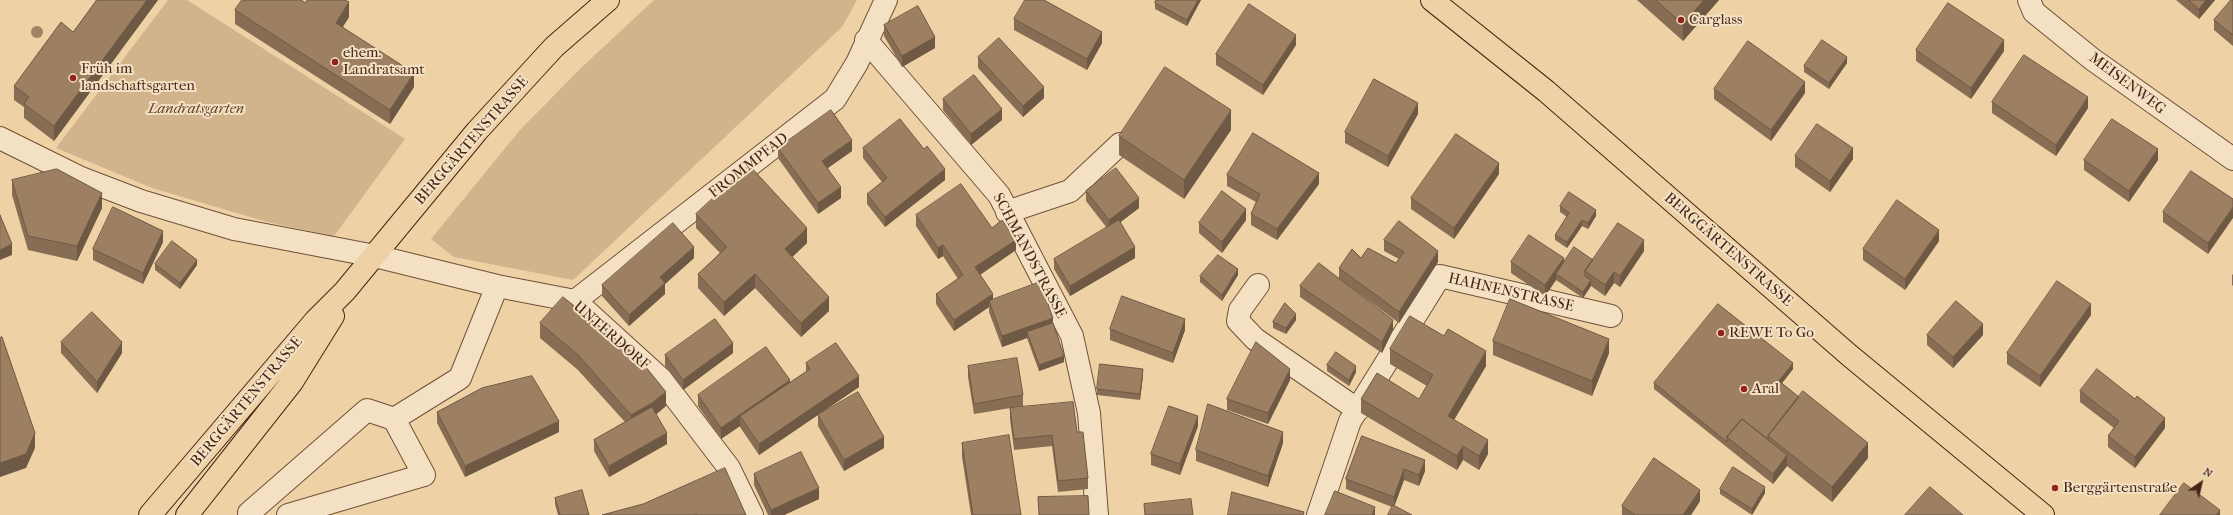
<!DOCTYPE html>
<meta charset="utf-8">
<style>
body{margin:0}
#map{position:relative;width:2233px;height:515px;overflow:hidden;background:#eed1a4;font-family:"IM FELL French Canon",serif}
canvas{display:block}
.north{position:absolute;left:2181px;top:463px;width:40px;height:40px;-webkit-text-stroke:3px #f4e1c4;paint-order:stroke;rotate:34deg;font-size:11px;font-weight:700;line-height:16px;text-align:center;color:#452618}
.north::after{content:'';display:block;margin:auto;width:14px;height:18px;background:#452618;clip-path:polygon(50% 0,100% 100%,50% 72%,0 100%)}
</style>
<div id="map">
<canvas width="2233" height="515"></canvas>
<div class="north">N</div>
</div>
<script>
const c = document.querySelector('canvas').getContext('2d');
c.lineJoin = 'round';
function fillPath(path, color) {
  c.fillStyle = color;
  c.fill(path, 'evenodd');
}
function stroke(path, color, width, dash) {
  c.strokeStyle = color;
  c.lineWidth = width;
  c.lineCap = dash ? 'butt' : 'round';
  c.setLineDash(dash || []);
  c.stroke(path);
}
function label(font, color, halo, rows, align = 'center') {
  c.font = font + ' "IM FELL French Canon",serif';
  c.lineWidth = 4;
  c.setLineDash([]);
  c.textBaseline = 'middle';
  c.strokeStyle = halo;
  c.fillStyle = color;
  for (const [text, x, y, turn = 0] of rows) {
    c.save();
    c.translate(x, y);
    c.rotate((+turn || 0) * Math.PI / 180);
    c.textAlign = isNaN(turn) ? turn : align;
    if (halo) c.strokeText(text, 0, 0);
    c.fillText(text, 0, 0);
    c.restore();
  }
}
fillPath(new Path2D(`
 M168,0h19l218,139 -71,97 -67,-14 -115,-34 -96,-40z
 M654,0h203l-15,27 -269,253 -119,-23 -23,-18 89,-109 61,-62z`), '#d1b48c');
const minor = new Path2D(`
 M2029,0l5,12 58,47 141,100
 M866,40l133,155 73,141 17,77 8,102
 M0,138l81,40 60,23 93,28 141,27 122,30 78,15 87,79 67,88 23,47
 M1007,212l63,-21 50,-47
 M1258,285l-18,25 -2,11 17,18 103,71
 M575,301l260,-202 22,-36 29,-63
 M394,419l66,-41 37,-92
 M251,515l-2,-2 118,-103 27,9 30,56 -136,40
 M1318,515l32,-94 90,-145 171,40`);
const major = new Path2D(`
 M1432,0l114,91 303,264 194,160
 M150,515l166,-195 29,-29 132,-160 77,-84 54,-47
 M187,515l105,-133 41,-66`);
stroke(minor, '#6f513b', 24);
stroke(major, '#452618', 24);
stroke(minor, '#f4e1c4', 22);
stroke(major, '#eed1a4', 22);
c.fillStyle = '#a08264';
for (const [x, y] of [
 [37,32]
]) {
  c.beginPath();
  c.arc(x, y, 6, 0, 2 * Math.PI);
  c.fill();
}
fillPath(new Path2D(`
 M97,0h61l-104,141 -30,-23v-11l-10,-7v-14l59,-54z
 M1201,0l-14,26 -32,-17v-6z
 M1637,0h82l-36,41z
 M2176,0h39l-16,19z
 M2233,0v46l-19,-16v-10z
 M306,3l43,14 -6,10 71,60 -24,37 -155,-100v-14z
 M1014,19l88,24 -15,27 -73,-40z
 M884,25l51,23 -33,19 -18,-31z
 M1296,45l-33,50 -47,-30v-11z
 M1916,50l88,1 -33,48 -55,-38z
 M978,57l66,41 -21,19 -45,-49z
 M1847,63l-18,26 -25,-17v-6z
 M1714,89l91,4 -34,48 -57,-42z
 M943,99l59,21 -31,25 -28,-35z
 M1992,102l96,6 -32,48 -64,-43z
 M1418,114l-30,53 -43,-24v-11z
 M1231,130l-47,69 -65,-44v-19z
 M778,148l74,3 -24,17 13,30 -23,16 -40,-56z
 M863,148l82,32 -60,47 -18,-23v-10l15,-12 -19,-24z
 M1795,156l58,3 -23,33 -35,-25z
 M2084,160h74l-29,42 -45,-32z
 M1499,174l-45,65 -43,-30v-11z
 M1227,175l92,9 -42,56 -26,-15v-11l5,-12 -29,-16z
 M12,180l90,28 -25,53 -49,-11 -16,-55z
 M1086,191l53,17 -19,14 15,36 -65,38 -16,-27v-10l53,-31 -21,-27z
 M2233,199l-25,55 -45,-32v-10z
 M1560,206l36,10 -8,13 -6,-3 -15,22 -12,-8v-5l12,-18 -7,-5z
 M696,214l111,29 -15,14 37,54 -28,26 -46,-49 -31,28 -26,-28v-14l22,-21 -24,-25z
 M916,215l76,13 24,22 -36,25 13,25 60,23 11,39 -25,9 -12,-33 -25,9 -13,-35v-5l-35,24 -18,-27v-10l22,-15 -15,-23 -5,3 -22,-33z
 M1246,220l-24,33 -23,-20v-10z
 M1384,240l54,22 -39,61 -50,-37 44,44 -11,23 -82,-56v-11l39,-8v-10l22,-10 35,5 3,-4 -15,-8z
 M1939,241l-34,49 -42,-30v-11z
 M163,242l-20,42 -50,-24v-11z
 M1644,251l-24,36 -6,-4 -9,13 -14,-10 -8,12 -27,-18 -11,16 -34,-23v-11l53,1 29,-4z
 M694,258l-29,26v10l-36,32 -27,-30v-11z
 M155,264l42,1 -17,24 -25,-19z
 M2233,274v12l-1,-1v-10z
 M1238,275l-16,26 -22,-19v-6z
 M2091,315l-51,72 -33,-23v-11z
 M1296,320l-10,14 -13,-6v-6z
 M540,323l126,83 -10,8 11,30 -58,33 -15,-26v-11l31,-18 -47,-52 -38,-32z
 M1110,329l75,1 -12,33 -63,-23z
 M1927,335h56l-30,33 -26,-23z
 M1493,341l116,12 -17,43 -99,-41z
 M61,342l61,11 -25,40 -36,-40z
 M1390,349l96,17 -32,54 34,34 -9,16 -16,-10 -6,10 -96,-57v-14h58l8,-13 -37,-22z
 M733,353l-50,37 -18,-24v-11z
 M806,363l53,24 -100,68 -19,-28v-1l-19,13 -23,-33v-11l92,-12 16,-11z
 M1327,365l29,7 -7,14 -22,-15z
 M968,366l55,29v11l-49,8 -6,-37z
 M1793,369l-11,14 86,75 -36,44 -45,-36 -14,18 -119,-95v-6z
 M1143,375l-3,25 -43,-5v-6z
 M1290,380l-22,44 -41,-14v-11z
 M2080,391l55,8 30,29 -30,40 -27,-21v-11l6,-8 -34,-26z
 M1010,408l67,24 11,46v11l-30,3 -6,-46 -38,4 -4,-31z
 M437,412l122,20 -94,45 -28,-54z
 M818,415l66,33 -40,23 -26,-45z
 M1198,426l-18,49 -29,-10v-11z
 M1362,436l63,35 -6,15 -15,-6 -10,26 -2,1 -46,-18v-10z
 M962,443l59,72h-50l-9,-58z
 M1283,443l-15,44 -72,-26v-11z
 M754,474l65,25 -35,16h-16l-14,-30z
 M1720,489l45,4 -13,22 -32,-21z
 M555,498l34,17h-31l-3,-11z
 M1700,501l-9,14h-69v-9z`), '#876d53');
fillPath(new Path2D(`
 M147,0h11l-104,141v-15z
 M1198,0h3l-14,26v-6z
 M1704,0h15l-36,41v-17z
 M2206,0h9l-16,19v-10z
 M349,2v15l-13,20v-14z
 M1102,32v11l-15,27v-11z
 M1296,35v10l-33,50v-10z
 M935,37v11l-33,19v-11z
 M2004,40v11l-33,48v-11z
 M1847,57v6l-18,26v-6z
 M414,73v14l-24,37v-14z
 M1805,82v11l-34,48v-11z
 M1044,87v11l-21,19v-11z
 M2088,97v11l-32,48v-11z
 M1418,103v11l-30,53v-11z
 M1002,109v11l-31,25v-11z
 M1231,110v20l-47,69v-19z
 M852,140v11l-30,21v-11z
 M1853,148v11l-23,33v-11z
 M2158,149v11l-29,42v-11z
 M1499,163v11l-45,65v-11z
 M945,169v11l-60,47v-10z
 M1319,173v11l-42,56v-11z
 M841,187v11l-23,16v-11z
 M102,193v15l-25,53v-15z
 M1139,198v10l-30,23v-11z
 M2233,207v11l-25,36v-11z
 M1246,209v11l-24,33v-11z
 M1596,210v6l-8,13v-6z
 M1582,220v6l-15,22v-6z
 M807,228v15l-22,21v-15z
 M1939,230v11l-34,49v-11z
 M163,231v11l-20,42v-11z
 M1016,240v10l-41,28v-11z
 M1644,240v11l-24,36v-11z
 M12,244v11l-12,5v-10z
 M943,245v11l-5,3v-11z
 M694,247v11l-29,26v10l-36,32v-11l31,-38z
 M1135,247v11l-65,38v-10z
 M1438,251v11l-39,61v-11z
 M1564,258v11l-8,5v6l-11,16v-11z
 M197,260v5l-17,24v-6z
 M1238,269v6l-16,26v-6z
 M1614,272v11l-9,13v-11z
 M755,274v14l-31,28v-14z
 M1591,280v6l-8,12v-6z
 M993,294v11l-4,-4v6l-35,24v-11z
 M829,297v14l-28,26v-14z
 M2091,304v11l-51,72v-11z
 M1296,314v6l-10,14v-6z
 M1053,318v10l-26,4v6l-25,9v-11z
 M1185,319v11l-12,33v-10z
 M1393,320v10l-11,23v-11z
 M1983,324v11l-30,33v-11z
 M1609,339v14l-17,43v-15z
 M122,342v11l-25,40v-11z
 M733,343v10l-50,37v-10z
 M1486,351v15l-38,64v-14z
 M1064,356v6l-25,9v-6z
 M1793,363v6l-14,18v-6z
 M1356,366v6l-7,14v-6z
 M1143,369v6l-3,25v-6z
 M1290,369v11l-22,44v-11z
 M859,376v11l-100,68v-11z
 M790,380v10l-50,26v10l-19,13v-11z
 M666,392v14l-14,12 -21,11v-14z
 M1198,416v10l-18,49v-11z
 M2165,418v10l-30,40v-11z
 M559,421v11l-94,45v-11z
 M1283,432v11l-15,44v-11z
 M35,433v15l-9,20 -26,9v-14z
 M667,433v11l-58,33v-11z
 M884,437v11l-40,23v-11z
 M1488,440v14l-9,16v-14z
 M1868,443v15l-36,44v-15z
 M1463,446v14l-6,10v-14z
 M1787,455v11l-14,18v-10z
 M1425,460v11l-6,15v-11z
 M1404,469v11l-10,27v-10z
 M1765,487v6l-13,22v-6z
 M819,488v11l-35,16h-13v-5z
 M1700,490v11l-9,14h-8z
 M1375,507v8h-3z
 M2220,510v5h-4z`), '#6e5944');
const building = new Path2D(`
 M97,0h50l-93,126 -30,-22 5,-7 -15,-11 47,-64 12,10z
 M242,0h59l5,3 1,-3h38l4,2 -13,21 78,50 -24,37 -155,-100z
 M1025,0h19l58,32 -15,27 -73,-40z
 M1156,0h42l-11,20 -32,-17z
 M1656,0h48l-21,24z
 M2189,0h17l-7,9z
 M2231,0h2v35l-19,-15z
 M1948,3l56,37 -33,48 -55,-38z
 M1249,4l47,31 -33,50 -47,-31z
 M918,6l17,31 -33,19 -18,-31z
 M999,38l45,49 -21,19 -45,-49z
 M1822,40l25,17 -18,26 -25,-17z
 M1748,41l57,41 -34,48 -57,-41z
 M2024,55l64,42 -32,48 -64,-43z
 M1165,67l66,43 -47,70 -65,-44z
 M974,75l28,34 -31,25 -28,-35z
 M1374,79l44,24 -30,53 -43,-24z
 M831,110l21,30 -30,21 19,26 -23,16 -40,-55z
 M900,119l24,30 3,-3 18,23 -60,48 -18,-23 20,-16 -24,-30z
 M2112,119l46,30 -29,42 -45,-31z
 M1817,124l36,24 -23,33 -35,-25z
 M1253,133l66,40 -42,56 -26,-15 9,-20 -33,-19z
 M1456,134l43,29 -45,65 -43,-30z
 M749,165l58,63 -22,21 44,48 -28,26 -46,-49 -31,28 -26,-28 29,-27 -31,-33z
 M1116,168l23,30 -30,22 -23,-29z
 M57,169l45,24 -25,53 -49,-10 -16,-56z
 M2191,171l42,28v8l-25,36 -45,-31z
 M961,184l31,44 10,-8 14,20 -41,27 18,27 -39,26 -18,-26 27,-19 -20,-30 -5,3 -22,-33z
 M1222,191l24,18 -24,33 -23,-19z
 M1569,192l27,18 -8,13 -6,-3 -15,22 -12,-7 14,-22 -9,-7z
 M1897,200l42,30 -34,49 -42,-30z
 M113,207l50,24 -20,42 -50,-24z
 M0,215l12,29 -12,6z
 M1119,220l16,27 -65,39 -16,-27z
 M1399,221l39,30 -39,61 -60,-44 13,-19 9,9 7,-10 28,15 8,-11 -20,-12z
 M673,223l21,24 -34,30 5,6 -36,32 -27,-30z
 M1618,223l26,17 -24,36 -6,-4 -9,13 -20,-14z
 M1529,235l35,23 -19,27 -34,-23z
 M172,241l25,19 -17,23 -25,-19z
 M1574,247l19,13 -8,11v5l6,4 -8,12 -27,-18z
 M1218,255l20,14 -16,26 -22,-19z
 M1319,263l74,57 -11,22 -82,-56z
 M2057,281l34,23 -51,72 -33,-23z
 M1040,282l13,36 -51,18 -13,-35z
 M1122,296l63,23 -12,34 -63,-24z
 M563,297l74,59 29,36 -14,11 -21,12 -53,-60 -38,-32z
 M1510,299l99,40 -17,42 -99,-40z
 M1956,301l27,23 -30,33 -26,-22z
 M1285,303l11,11 -10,14 -13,-6z
 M1718,304l75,59 -14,18 20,16 -31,39v3l-26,-20 -15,18v5l-73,-59z
 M92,312l30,30 -25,40 -36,-40z
 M1410,316l34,20 4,-7 38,22 -38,65 40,24 -9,16 -16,-10 -6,10 -96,-57 16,-26 42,26 14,-24 -43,-26z
 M715,319l18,24 -50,37 -18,-25z
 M1053,323l11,33 -25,9 -12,-33z
 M2,337l33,96 -9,21 -26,9v-125z
 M1256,342l34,27 -22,44 -41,-14z
 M836,343l23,33 -100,68 -19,-28 70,-47 -4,-6z
 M766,347l24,33 -69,48 -23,-33z
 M1336,352l20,14 -7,14 -22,-15z
 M1017,358l6,37 -49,9 -6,-38z
 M1100,364l43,5 -3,25 -43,-5z
 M2097,369l38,30 2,-3 28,22 -30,39 -27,-21 11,-15 -39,-30z
 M532,376l27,45 -94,45 -28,-54 45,-24z
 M1803,391l65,52 -36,44 -64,-51z
 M858,392l26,45 -40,23 -26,-45z
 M1073,402l4,30h6l5,46 -30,3 -6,-46 -38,4 -4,-31z
 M1208,404l75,28 -15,44 -72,-26z
 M1169,406l29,10 -18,48 -29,-10z
 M652,407l15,26 -58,33 -15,-26z
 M1742,419l45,36 -14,19 -46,-37z
 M1009,435l12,80h-48l-11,-72z
 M1362,436l63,24 -6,15 -15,-6 -10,28 -48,-18z
 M801,452l18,36 -48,22 -17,-36z
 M1654,458l46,32 -17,25h-48l-13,-9z
 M1733,467l32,20 -13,22 -32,-20z
 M725,468l21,47h-50v-1l-2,1h-92l41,-11z
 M2184,483l36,27 -4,5h-56z
 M1930,487l33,28h-58z
 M582,490l7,25h-29l-5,-17z
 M1335,491l40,16 -3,8h-47z
 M1232,492l72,20 -1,3h-75z
 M1088,496l1,19h-50l-1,-18z
 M1191,499l2,16h-48l-1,-11z
 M1393,505l19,10h-24z`);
fillPath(building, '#9d7f61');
stroke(building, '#6e5944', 1);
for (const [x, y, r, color] of [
 [1681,20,4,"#8f2418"],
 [335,62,4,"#8f2418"],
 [73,78,4,"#8f2418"],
 [1721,333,4,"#8f2418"],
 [1744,389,4,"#8f2418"],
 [2055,488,4,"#8f2418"]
]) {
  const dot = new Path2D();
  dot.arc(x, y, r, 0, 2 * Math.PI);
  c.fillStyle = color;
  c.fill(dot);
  stroke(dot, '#f4e1c4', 1.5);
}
label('15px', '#452618', '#f4e1c4', [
 ["Carglass",1689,20],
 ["ehem.",343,53],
 ["Landratsamt",343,70],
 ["Früh im",81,69],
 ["landschaftsgarten",81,86],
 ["REWE To Go",1729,333],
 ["Aral",1752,389],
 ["Berggärtenstraße",2063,488]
], 'left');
label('15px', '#452618', '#f4e1c4', [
 ["MEISENWEG",2127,84,37],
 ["BERGGÄRTENSTRASSE",472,141,-49],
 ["FROMMPFAD",749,166,-38],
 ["BERGGÄRTENSTRASSE",1728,250,41],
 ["SCHMANDSTRASSE",1029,256,62],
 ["HAHNENSTRASSE",1511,293,13],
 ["UNTERDORF",611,336,41],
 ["BERGGÄRTENSTRASSE",247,402,-50]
]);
label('italic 15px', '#61422f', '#f4e1c4', [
 ["Landratsgarten",196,109]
]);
</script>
